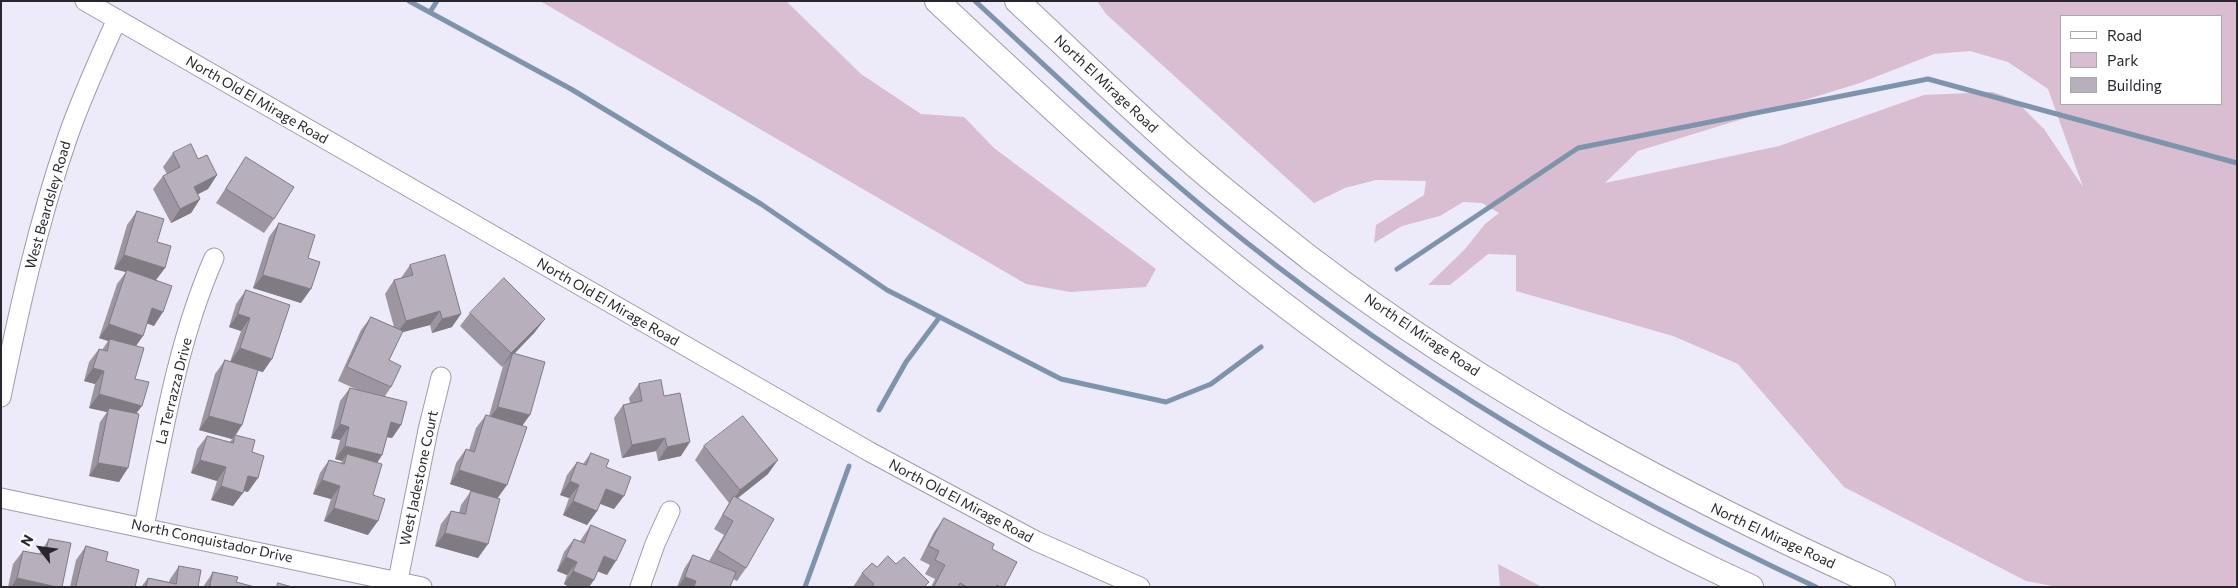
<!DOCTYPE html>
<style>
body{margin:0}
#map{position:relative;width:2238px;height:588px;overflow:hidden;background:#edebfa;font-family:Commissioner,sans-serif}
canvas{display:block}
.frame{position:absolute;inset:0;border:2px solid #28272d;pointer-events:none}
.legend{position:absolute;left:2060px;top:15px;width:162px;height:90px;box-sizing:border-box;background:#fff;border:1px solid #a9a9ab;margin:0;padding:6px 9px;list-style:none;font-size:15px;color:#28272d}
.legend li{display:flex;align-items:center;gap:10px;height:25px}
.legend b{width:25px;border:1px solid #a9a9ab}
.north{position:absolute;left:15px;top:523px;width:50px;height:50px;-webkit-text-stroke:4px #fff;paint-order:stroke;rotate:300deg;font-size:14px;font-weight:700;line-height:20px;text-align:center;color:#28272d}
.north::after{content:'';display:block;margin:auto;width:18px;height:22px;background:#28272d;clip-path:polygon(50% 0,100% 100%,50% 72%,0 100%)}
</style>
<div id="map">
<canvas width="2238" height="588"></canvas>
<div class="frame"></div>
<ul class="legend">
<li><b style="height:6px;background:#fff"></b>Road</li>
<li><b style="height:14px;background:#d9bdd0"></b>Park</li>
<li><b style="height:14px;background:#b7afbb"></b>Building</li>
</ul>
<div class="north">N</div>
</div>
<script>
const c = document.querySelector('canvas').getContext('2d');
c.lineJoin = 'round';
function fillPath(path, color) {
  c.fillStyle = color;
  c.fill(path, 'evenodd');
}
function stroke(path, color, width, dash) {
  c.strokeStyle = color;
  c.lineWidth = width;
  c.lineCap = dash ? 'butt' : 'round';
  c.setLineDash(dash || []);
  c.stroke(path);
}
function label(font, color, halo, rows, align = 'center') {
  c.font = font + ' Commissioner,sans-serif';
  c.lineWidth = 4;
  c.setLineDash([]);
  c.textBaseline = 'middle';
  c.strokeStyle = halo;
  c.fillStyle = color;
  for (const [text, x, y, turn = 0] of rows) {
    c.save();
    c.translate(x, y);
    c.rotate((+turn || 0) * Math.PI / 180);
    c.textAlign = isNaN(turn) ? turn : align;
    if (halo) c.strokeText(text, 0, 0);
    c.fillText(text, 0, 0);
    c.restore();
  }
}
fillPath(new Path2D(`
 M540,1h246l75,73 60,40 43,3 30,31 162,121 -10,18 -76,5 -44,-8z
 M1097,1h1140v586h-179l-32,-6 -182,-94 -106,-123 -65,-28 -157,-45v-36l-28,-1 -38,31h-22l37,-36 20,-25 14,-11 -17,-10 -19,-1 -23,14 -38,10 -28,17 2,-18 48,-30 2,-14 -50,-1 -31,8 -31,15 -208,-189zM2222,16v88h-160v-88zM1970,51l38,11 40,27 35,98 -39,-58 -29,-29 -22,-8 -69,3 -145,51 -174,37 33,-32 222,-68 74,-29z
 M1498,564l44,23h-42z`), '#d9bdd0');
stroke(new Path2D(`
 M409,1l162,88 190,115 126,86 174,89 105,23 45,-18 50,-37
 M975,1c89,82 176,166 271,241 175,139 368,251 570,345
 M430,12l7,-11
 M1397,269l181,-121 350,-69 309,84
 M879,410l27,-48 33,-44
 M805,587l44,-121`), '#7e94ac', 5);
const minor = new Path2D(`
 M85,1l785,451 166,89 104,46
 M1,397c18,-87 37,-174 66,-258 14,-41 32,-80 50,-120
 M1,498l421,89
 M144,527c18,-89 33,-185 70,-269
 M398,580l30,-150 13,-53
 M640,587l15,-43 15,-33`);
const major = new Path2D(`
 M937,1c91,85 182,171 279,250 163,133 344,249 535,336
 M1017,1c52,48 102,97 155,144 44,40 92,77 139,114 176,134 371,237 572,328`);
stroke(minor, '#9e9ca9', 21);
stroke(major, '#9e9ca9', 26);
stroke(minor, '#fff', 19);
stroke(major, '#fff', 24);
fillPath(new Path2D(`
 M173,153l25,6 19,16 -9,14 -10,5 2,5 -9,14 -20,10 -18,-34 10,-13 4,-2 -4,-7z
 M246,157l28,62 -10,14 -48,-30 21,-32z
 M137,211l20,31 8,26 -9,12 -2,46 -7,-3 -11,23 -1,33 1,35 -17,68 -30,-6 11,-54 7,-10 -18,-4 6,-24 -11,-3 5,-19 10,-13 3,1 6,-9 -9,-3 18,-54 9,-12 -12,-3 13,-44z
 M279,223l29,35 -7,45 -48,-15 16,-51z
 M410,265l42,62 -20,6 -2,-8 -28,7 -13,28 2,27 -6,9 16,29 -9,13 -5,-1 -5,18 -5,8 -9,72 -44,-14 7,-22 -18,-5 7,-21 9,-13 12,3 1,-2 -7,-2 5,-19 -9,-2 9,-37 10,-13 8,2 -20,-9 23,-51 10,-13 23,10 -9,-33 9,-14 7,-2z
 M246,290l17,82 -5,-1 -16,54 -6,10 16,17 -4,40 -5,-1 -10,15 -22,-6 6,-19 -26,-8 6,-24 10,-13 23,6 2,-3 -33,-9 16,-56 10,-14 5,2 11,-31 -12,-4 7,-23z
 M470,313l65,19 -20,21 8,73 -26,72 -19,60 -43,-12 6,-22 10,-13 8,2 2,-8 10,-14 20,6 -41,-13 6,-21 10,-14 3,1 7,-22 10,-13 3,1 14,-50 3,-4 -4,5 -42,-41z
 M639,384l25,12 17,60 -23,5 -2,-10 -34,7 -8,-40 9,-13 7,-2 -1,-5z
 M704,446l64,28 -30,24 8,70 -9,13 -4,-2 -3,8h-53l7,-18 9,-14 16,6 15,-26 -10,-6 15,-26 -34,-43z
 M591,453l15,14 8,42 -14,-5 -3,7 -10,14 -24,-10 6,-17 -9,-3 7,-20 10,-13 6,2z
 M944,518l48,31 12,38h-73l4,-8 -10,-5 5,-9 -10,-5 14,-28z
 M591,525l16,50 -9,-4 -9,16h-20l-5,-3 3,-9 -10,-4 7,-19 10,-13 6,2z
 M49,539l13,48h-54l5,-23 10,-13 16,3z
 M86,546l20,15 29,26h-65l6,-27z
 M896,564l29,23h-72l9,-14 15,-6z
 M179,566l19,21h-57l7,-9 21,4 1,-3z
 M213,572l23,10 19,5h-52z`), '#9d96a1');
fillPath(new Path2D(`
 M217,175l-9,14 -23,12 9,-14z
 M200,199l-9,14 -20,10 9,-14z
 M124,255l41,13 -10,13 -28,-11 -1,2 -12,-3z
 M263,275l48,14 -10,14 -48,-15z
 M152,308l11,4 -9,14 -11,-4z
 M440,311l-10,14 -34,9 10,-13z
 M238,314l12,4 -9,13 -12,-4z
 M461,314l-9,13 -20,6 10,-14z
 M545,319l-10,13 -23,24 1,-3 -7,9 -4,5 9,-14z
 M109,324l34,12 -9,13 -24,-10 -2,2 -9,-3z
 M240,348l32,11 -9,13 -33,-10z
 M93,368l11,3 -9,13 -11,-3z
 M99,394l43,12 -10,13 -23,-11 -2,4 -18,-4z
 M498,407l32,8 -10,14 -32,-9z
 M209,416l33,9 -10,14 -33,-9z
 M391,422l10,3 -9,13 -11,-2z
 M340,424l9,3 -9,13 -9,-2z
 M665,438l-9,13 -34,7 10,-13z
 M690,442l-9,14 -23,5 9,-14z
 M345,446l37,9 -9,14 -26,-15 -5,7 -7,-2z
 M200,460l26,7 -9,14 -26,-8z
 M778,460l-10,14 -38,30 10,-14z
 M98,463l30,5 -9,14 -30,-6z
 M459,470l48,15 -10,14 -47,-15z
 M248,476l10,2 -10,14 -10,-3z
 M322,480l18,6 -9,13 -18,-5z
 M570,481l9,4 -10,13 -9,-3z
 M221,486l22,7 -10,13 -22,-6z
 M606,489l18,7 -10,13 -18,-7z
 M573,501l24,10 -10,14 -24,-10z
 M334,508l44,13 -10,14 -44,-14z
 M445,533l43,11 -10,14 -43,-12z
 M604,556l12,5 -9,14 -13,-5z
 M566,557l11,5 -10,13 -10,-4z
 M573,571l21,9 -5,7h-20l-5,-3z
 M685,577l11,4 -3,6h-15z
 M17,578l40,9h-46z`), '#807a83');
const building = new Path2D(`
 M191,144l7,15 9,-4 10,20 -23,12 6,12 -20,10 -17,-33 17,-9 -7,-14z
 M246,157l48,30 -20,32 -48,-30z
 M137,211l27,8 -7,23 14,4 -6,22 -41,-13z
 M279,223l36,12 -7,23 12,4 -9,27 -48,-14z
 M445,255l16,59 -19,5 -2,-8 -34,10 -12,-41 19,-5 -3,-10z
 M127,270l45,16 -9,26 -11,-4 -9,28 -34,-12z
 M504,278l41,41 -34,34 -41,-40z
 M246,290l44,15 -18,54 -32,-11 10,-30 -12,-4z
 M371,317l32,14 -14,29 12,6 -10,21 -44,-20z
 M110,339l34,9 -9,31 14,3 -7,24 -43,-12 5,-23 -11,-3 6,-19 8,2z
 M513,353l32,9 -15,53 -32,-8z
 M225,360l33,10 -16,55 -33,-9z
 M661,380l3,16 16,-3 10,49 -23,5 -2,-9 -33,7 -9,-40 19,-4 -3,-17z
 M350,388l57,14 -6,23 -10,-3 -9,33 -37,-9 4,-19 -9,-3z
 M109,408l30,6 -11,54 -30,-5z
 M486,415l41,12 -20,58 -48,-15 7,-21 8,3z
 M743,416l35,44 -38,30 -36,-44z
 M235,435l20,5 -3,12 12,4 -6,22 -10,-2 -5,17 -22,-7 5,-19 -26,-7 7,-24 26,7z
 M591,453l18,7 -3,7 25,10 -7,19 -18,-7 -9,22 -24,-10 6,-16 -9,-4 7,-19 9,3z
 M347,454l35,10 -9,31 12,4 -7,22 -44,-13 6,-22 -18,-6 7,-20 15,4z
 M471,491l29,8 -12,45 -43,-11 6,-22 14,3z
 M734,496l40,23 -28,49 -29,-18 16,-29 -10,-6z
 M944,518l50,26 -2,5 25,13 -13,25h-4l-3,-2 -1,2h-29l-7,-4 -2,4h-22l-2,-1 11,-21 -10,-5 4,-9 -10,-5z
 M591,525l35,15 -10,21 -12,-5 -10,24 -21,-9 4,-9 -11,-5 8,-18 10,4z
 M49,539l22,4 -9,44h-5l-40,-9 6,-27 22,4z
 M86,546l22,6 -2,9 33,9 -4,17h-59z
 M693,555l43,17 -6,15h-36l2,-6 -11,-4z
 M888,556l8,8 8,-7 25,25 -5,5h-53l3,-3 -12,-11 10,-10 5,4z
 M179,566l22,4 -3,17h-52l2,-9 28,6z
 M213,572l25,5 -2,5 19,5h-45z
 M278,583l14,4h-15z`);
fillPath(building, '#b7afbb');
stroke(building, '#807a83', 1);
label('14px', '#28272d', '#fff', [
 ["North El Mirage Road",1106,84,43],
 ["North Old El Mirage Road",257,100,30],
 ["West Beardsley Road",48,205,-74],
 ["North Old El Mirage Road",608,302,30],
 ["North El Mirage Road",1422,335,34],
 ["La Terrazza Drive",174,391,-76],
 ["West Jadestone Court",419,478,-78],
 ["North Old El Mirage Road",961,501,28],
 ["North El Mirage Road",1773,536,25],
 ["North Conquistador Drive",212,541,12]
]);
</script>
